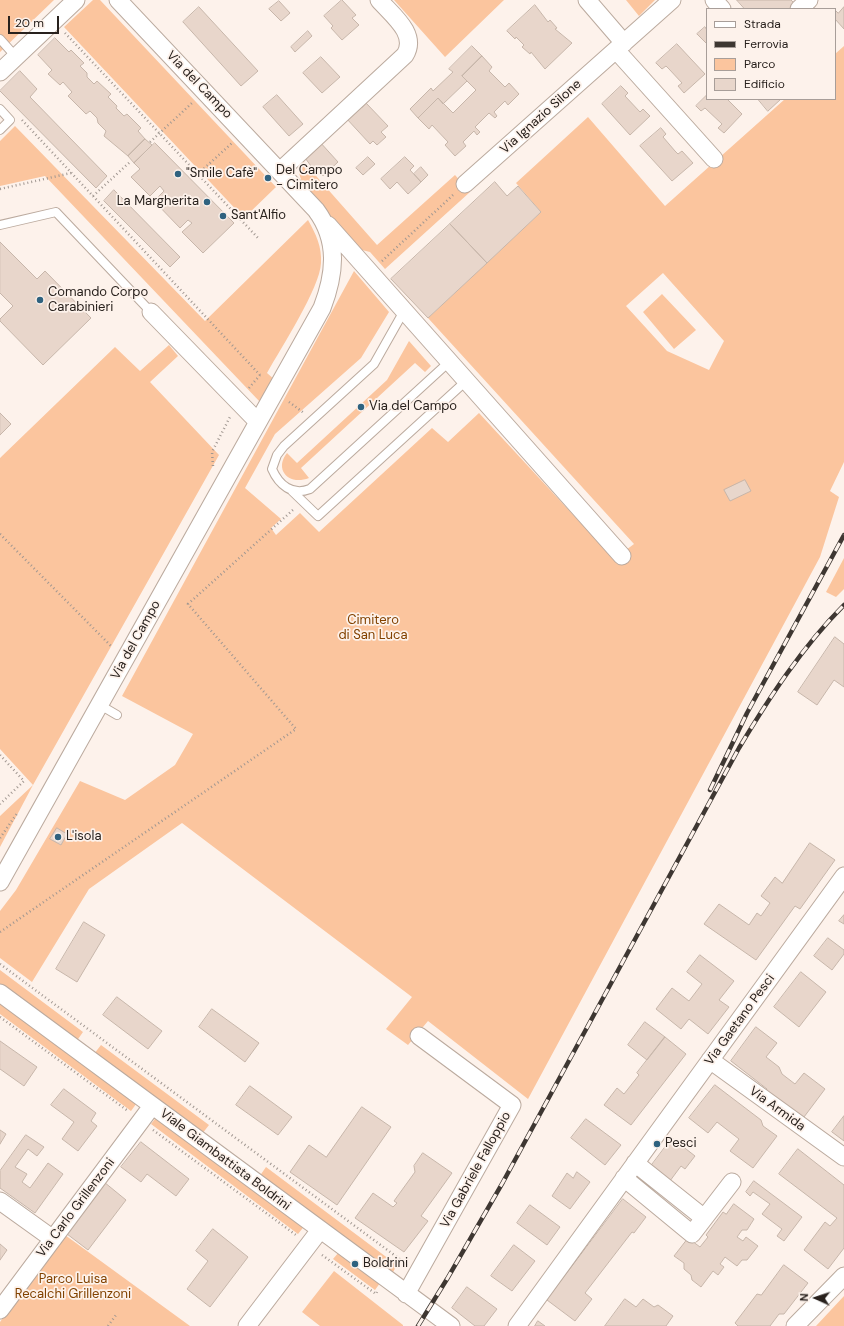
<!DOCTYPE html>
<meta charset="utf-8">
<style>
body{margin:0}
#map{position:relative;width:844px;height:1326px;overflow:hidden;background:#fdf2eb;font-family:"DM Sans",sans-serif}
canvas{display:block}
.legend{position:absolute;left:706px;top:8px;width:130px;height:92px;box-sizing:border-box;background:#fdf2eb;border:1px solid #a89e99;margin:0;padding:5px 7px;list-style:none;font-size:12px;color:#28211d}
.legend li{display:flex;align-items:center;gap:8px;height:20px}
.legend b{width:20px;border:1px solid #a89e99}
.north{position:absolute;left:796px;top:1278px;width:40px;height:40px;-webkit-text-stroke:3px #fdf2eb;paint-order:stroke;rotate:273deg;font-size:11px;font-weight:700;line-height:16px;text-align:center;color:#28211d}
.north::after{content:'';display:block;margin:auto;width:14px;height:18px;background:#28211d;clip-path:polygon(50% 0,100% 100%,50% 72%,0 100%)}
.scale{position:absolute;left:8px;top:16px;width:51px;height:18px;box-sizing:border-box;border:2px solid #28211d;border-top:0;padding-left:5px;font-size:12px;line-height:14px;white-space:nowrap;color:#28211d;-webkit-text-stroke:3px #fdf2eb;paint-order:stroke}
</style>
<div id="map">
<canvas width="844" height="1326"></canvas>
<ul class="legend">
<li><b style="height:5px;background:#fff"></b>Strada</li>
<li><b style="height:5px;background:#3e3732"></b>Ferrovia</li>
<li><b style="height:11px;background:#fbc59e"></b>Parco</li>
<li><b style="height:11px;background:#e8d6cb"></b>Edificio</li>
</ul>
<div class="north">N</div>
<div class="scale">20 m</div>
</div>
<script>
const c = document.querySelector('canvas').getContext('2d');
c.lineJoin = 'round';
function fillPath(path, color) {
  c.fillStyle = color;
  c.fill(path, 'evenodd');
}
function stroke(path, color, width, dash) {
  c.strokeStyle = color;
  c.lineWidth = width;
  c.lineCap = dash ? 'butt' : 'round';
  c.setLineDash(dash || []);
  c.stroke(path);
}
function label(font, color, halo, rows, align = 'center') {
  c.font = font + ' "DM Sans",sans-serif';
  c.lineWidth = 3.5;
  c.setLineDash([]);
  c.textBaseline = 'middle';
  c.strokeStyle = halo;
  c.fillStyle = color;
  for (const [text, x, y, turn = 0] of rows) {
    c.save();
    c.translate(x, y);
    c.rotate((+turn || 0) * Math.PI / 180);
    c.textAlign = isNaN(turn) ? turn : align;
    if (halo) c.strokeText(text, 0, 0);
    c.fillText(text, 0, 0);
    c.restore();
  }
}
fillPath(new Path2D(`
 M0,0h54l-54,52z
 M93,0h7l176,187 -32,31 -180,-191z
 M394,0h110l-59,57z
 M626,0h29l-16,16z
 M844,46v416l-14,29 9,6 -19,60 -292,542 -100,-78 -20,24 -22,-16 26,-32 -230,-174 -93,66 -57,93 -32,-24v-47l16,-21 64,-109 45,19 50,-35 18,-31 -71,-38 232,-425 35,41 -28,46 -86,76 -30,54 36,31 -10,9 5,7 24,-22 19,19 113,-104 16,14 31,-29 135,146 20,-15 -206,-226 113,-106 -25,-29 72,-66 77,89 120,-107h50v-45zM663,273l61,68 -15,29 -42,-19 -41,-45z
 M15,126l190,195 103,-101c8,14 14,27 13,43 -1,25 -40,85 -54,110l8,7 -15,22 -215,-226 -45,10v-45z
 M302,160l75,85 78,-70 15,17 -85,77 -15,-17 -8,-2 -9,-5 -50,-59 -4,-13z
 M662,294l34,36 -22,19 -31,-37z
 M409,341l22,25 -6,6 -10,-9 -114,105 8,10c-21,8 -35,-9 -22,-25l10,10 90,-83z
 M169,345l9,11 -28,26 69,73 -186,330 -33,62v-31l33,-31 -33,-36v-291l115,-111 25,24z
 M844,558v31l-8,8 -10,-5z
 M0,970l83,62 -7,10 -76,-56z
 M0,998l139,102 -8,11 -131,-97z
 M101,1045l108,80 -7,9 -108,-80z
 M158,1115l148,109 -8,10 -147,-110z
 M266,1167l131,98 -5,9 -133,-97z
 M65,1235l125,91h-190v-4z
 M339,1252l41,31 -5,7 -42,-31z
 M334,1271l69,54v1h-83l-18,-14z
 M844,1296v30h-28z`), '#fbc59e');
const building = new Path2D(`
 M342,0l14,15 -4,3 7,7 -17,15 -11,-12 2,-2 -9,-10z
 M737,0h54l4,4 -5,5h-45z
 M279,1l11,12 -9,8 -12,-12z
 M535,5l13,17 2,-2 7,8 -2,1 17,14 -27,26 -14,-17 -1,2 -8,-7 2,-2 -8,-8 -1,2 -8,-8z
 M199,7l59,64 -17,15 -58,-64z
 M844,7v22l-9,-10v-9l3,3z
 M705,27l2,3v14l-10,-10z
 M308,31l4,5 -17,16 -4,-5z
 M55,38l14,14 2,-2 13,13 -4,3 7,7v4l7,7 3,-3 14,13 -3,3 9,9 -1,2 8,8 3,-2 14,14 -3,3 7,8 -17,17 -24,-20 2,-5 -8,-8 -1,-5 -7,-7 -4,3 -18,-18 4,-4 -9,-10 -3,3 -12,-11 4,-4 -14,-15z
 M677,44l28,30 -21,19 -6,-7 4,-3 -13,-14 -3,-3 -4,3 -6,-6z
 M472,46l10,10 -20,20 5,5 -24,23 -5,-6 -20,20 -8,-9 21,-21 2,3 20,-19 -4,-3z
 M482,56l10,11 -3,4 16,16 4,-4 10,11 -11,11 -3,-4 -11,11 3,4 -2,2 -6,-5 -14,14 5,5 -3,3 -3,-4 -11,11 3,4 -11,10 -10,-11 3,-3 -16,-17 -3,4 -11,-11 20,-20 15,15 23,-23 -14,-14z
 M321,57l19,20 -18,16 -19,-20z
 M20,71l17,18 -7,8 77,79 -11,12 -96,-97z
 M621,86l7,7 -3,3 15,16 3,-3 7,7 -20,19 -28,-31z
 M277,95l26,29 -14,12 -26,-29z
 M707,95v4h20l15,15 -18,19 -6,-5 4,-4 -17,-16 -4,3 -5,-5z
 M758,99h23l-13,12z
 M366,103l22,23 -7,6 5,5 -9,8 -4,-4 -3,3 -24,-26 14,-13 2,2z
 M661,128l5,6 -3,3 12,14 3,3 4,-3 11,12 -21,18 -32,-35z
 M145,139l7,6 -18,18 -6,-7z
 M319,141l19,21 -15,14 -3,-3h-4l-13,-18z
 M155,143l79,80 -31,30 -21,-21 10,-9 -4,-3 -8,8 -26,-27 10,-10 -4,-5 -10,10 -19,-19 9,-8 -6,-6z
 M368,157l7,7 -12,11 -7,-7z
 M405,157l9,9 -4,4 11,12 -13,12 -11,-12 -7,7 -9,-10z
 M421,167l7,8 -7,7 -7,-8z
 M495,182l12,14 11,-10 23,26 -54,51 -37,-39z
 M114,190l66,67 -10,10 -66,-66z
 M450,224l37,39 -59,55 -37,-39z
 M0,242l37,37 8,-8 46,47 -48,47 -43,-44v-2l13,-13 -13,-13z
 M0,413l11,11 -11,11z
 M745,480l6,11 -21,10 -6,-11z
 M835,637l9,7v43l-10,-7 -17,25 -19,-13z
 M57,828l10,6 -6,11 -11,-6z
 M810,843l25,17 -35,49 -5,-3 -39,54 -52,-36 15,-20 30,21 8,-12 4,3 9,-13 -9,-7 14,-19 7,6z
 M844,915v9l-5,-3z
 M84,922l21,13 -28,47 -21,-13z
 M828,938l16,12v4l-12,16 -18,-14z
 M700,955l34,26 -15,19 10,7 -21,27 -19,-15 -8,10 -25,-20 16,-21 17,13 13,-17 -15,-12z
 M801,972l25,20 -27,35 -25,-20z
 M117,997l45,34 -14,18 -45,-34z
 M212,1009l47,34 -14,19 -46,-35z
 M645,1022l20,15 -18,23 -19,-15z
 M756,1027l21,16 -11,14 13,10 3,7 13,10 9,-11 21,16 -24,32 -37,-28 3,-4 -36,-28z
 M665,1037l21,17 -55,71 -27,-20 13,-17 7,6 15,-19 -2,-2z
 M0,1041l37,26 -13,19 -24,-17z
 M715,1085l46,35 2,6 14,10 -24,32 -23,-17 9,-12 -22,-17 -9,11 -19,-15z
 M250,1086l42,31 -14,18 -42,-30z
 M64,1089l32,24 -5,8 6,5 -19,25 -16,-12 12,-17 -23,-17z
 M362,1107l29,20 -54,78 -47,-33 19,-27 17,12z
 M844,1116v25l-12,-9z
 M586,1119l35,26 -16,20 -34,-27z
 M0,1130l6,4 -6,10z
 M26,1135l18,12 -7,9 -9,-7 -13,18 12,7 -5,8 8,6 18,-25 15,11 -28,39 -35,-25v-17z
 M672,1138l23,18 -10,13 -4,-3 -14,19 -19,-15z
 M141,1142l48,37 -13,17 -29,-22 -6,8 -20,-15z
 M798,1149l46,36v63l-16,21 -24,-19 21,-28 5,4 7,-8 -58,-44z
 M423,1153l29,20 -31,43 7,5 -24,31 -49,-34 18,-25 20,14 4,-4 -3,-2 21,-29 -1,-6z
 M577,1172l13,10 -20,27 -18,-13 15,-23 6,5z
 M754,1181l48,36 -18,24 -7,-5 5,-7 -20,-15 8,-10 -17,-12 -3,4 -4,-4z
 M104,1182l22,18 -38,50 -21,-16z
 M623,1199l23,18 -12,16 -2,-1 -47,61 7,6 -17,22 -28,-21z
 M734,1204l20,15 -7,11h-5l-5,7 6,4 3,-4 12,9 -11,14h-5l-5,6 -12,-9 -5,7 4,3 -6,8 -5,-4 -12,16 -9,-7 -1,-5 -7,-6v-6l-10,-7 14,-18 12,9 8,-10 -2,-2 17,-23 3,2z
 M530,1205l30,22 -13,18 -30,-22z
 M213,1229l35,28 -38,50 -23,-18 21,-28 -12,-10z
 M0,1244l7,6 -7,10z
 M514,1245l21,16 -23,30 -21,-15z
 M784,1265l24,18 -24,31h-5l-9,12h-32l-3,-3 22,-29 4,1z
 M467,1287l30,22 -13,17h-9l-23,-18z
 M625,1299l11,8 7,-8 11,8 4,-2 15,11 -7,10h-61z
 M538,1321l7,5h-10z`);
fillPath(building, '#e8d6cb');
stroke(building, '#c7b6aa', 1);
const service = new Path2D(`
 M0,39l16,18
 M0,109l10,11 -10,10
 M0,225l56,-13 95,100
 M404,311l-30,53 -90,82 -7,9 -5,14c7,16 20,27 38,20l139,-127
 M292,491l26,25 148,-135
 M100,705l17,10`);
const minor = new Path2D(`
 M587,0l37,43
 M714,0l8,9
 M799,9l10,-9
 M616,50l98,109
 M0,72l76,-72
 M280,171l125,-116c13,-21 -13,-40 -26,-55
 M465,184l207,-184
 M328,225l294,331
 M151,312l107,110
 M0,882l322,-574c13,-34 17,-67 -6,-98l-198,-210
 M0,993l451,333
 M710,1060l134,97
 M635,1163l69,55
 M624,1178l68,56 40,-52
 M0,1201l53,38
 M406,1294l106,-189 -93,-69
 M0,1310l152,-204
 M247,1326l73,-96
 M517,1326l327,-450
 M795,1326l49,-50`);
stroke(service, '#bbaa9e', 10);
stroke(minor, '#bbaa9e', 19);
stroke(new Path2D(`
 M65,33l193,205
 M22,120l238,255
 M150,142l42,-39
 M198,174l34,-31
 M0,189l71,-16
 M93,196l38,-35
 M382,261l71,-66
 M249,388l11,-13
 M289,402l15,11
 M213,466l-1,-14 18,-35
 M0,534l111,112
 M0,755l24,26 -24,23
 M0,838l18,-26
 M0,932l296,-203 -108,-125 106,-95
 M0,964l405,299
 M0,1017l128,94
 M153,1130l143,105
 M322,1255l54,39 1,-2
 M108,1326l8,-11`), '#a09791', 2.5, [1, 3]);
stroke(service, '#fff', 8);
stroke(minor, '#fff', 17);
const rail = new Path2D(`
 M710,790l37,-77 97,-178
 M418,1326l29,-47 56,-97 236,-434c30,-50 63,-101 105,-143`);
stroke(rail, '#3e3732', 4.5);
stroke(rail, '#fdf2eb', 3, [9]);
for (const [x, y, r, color] of [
 [178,174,4,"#2f627f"],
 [268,178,4,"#2f627f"],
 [207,202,4,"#2f627f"],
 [223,216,4,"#2f627f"],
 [40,300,4,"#2f627f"],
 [361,407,4,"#2f627f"],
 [58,837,4,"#2f627f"],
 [657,1144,4,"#2f627f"],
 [355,1264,4,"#2f627f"]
]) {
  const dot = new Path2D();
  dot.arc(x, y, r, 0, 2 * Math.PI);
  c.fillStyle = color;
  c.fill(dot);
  stroke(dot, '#fdf2eb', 1.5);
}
label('13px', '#28211d', '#fdf2eb', [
 ["Via del Campo",199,85,46],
 ["Via Ignazio Silone",541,117,-42],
 ["Via del Campo",136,640,-61],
 ["Via Gaetano Pesci",740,1020,-54],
 ["Via Armida",777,1109,36],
 ["Viale Giambattista Boldrini",225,1160,37],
 ["Via Gabriele Falloppio",476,1170,-61],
 ["Via Carlo Grillenzoni",76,1208,-53]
]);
label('13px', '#28211d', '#fdf2eb', [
 ["Del Campo",276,171],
 ["- Cimitero",276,186],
 ["\"Smile Cafè\"",186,174],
 ["La Margherita",199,202,"right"],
 ["Sant'Alfio",231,216],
 ["Comando Corpo",48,293],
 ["Carabinieri",48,308],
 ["Via del Campo",369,407],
 ["L'isola",66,837],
 ["Pesci",665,1144],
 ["Boldrini",363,1264]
], 'left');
label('13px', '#824200', '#fdf2eb', [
 ["Cimitero",373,621],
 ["di San Luca",373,636],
 ["Parco Luisa",73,1280],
 ["Recalchi Grillenzoni",73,1295]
]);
</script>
